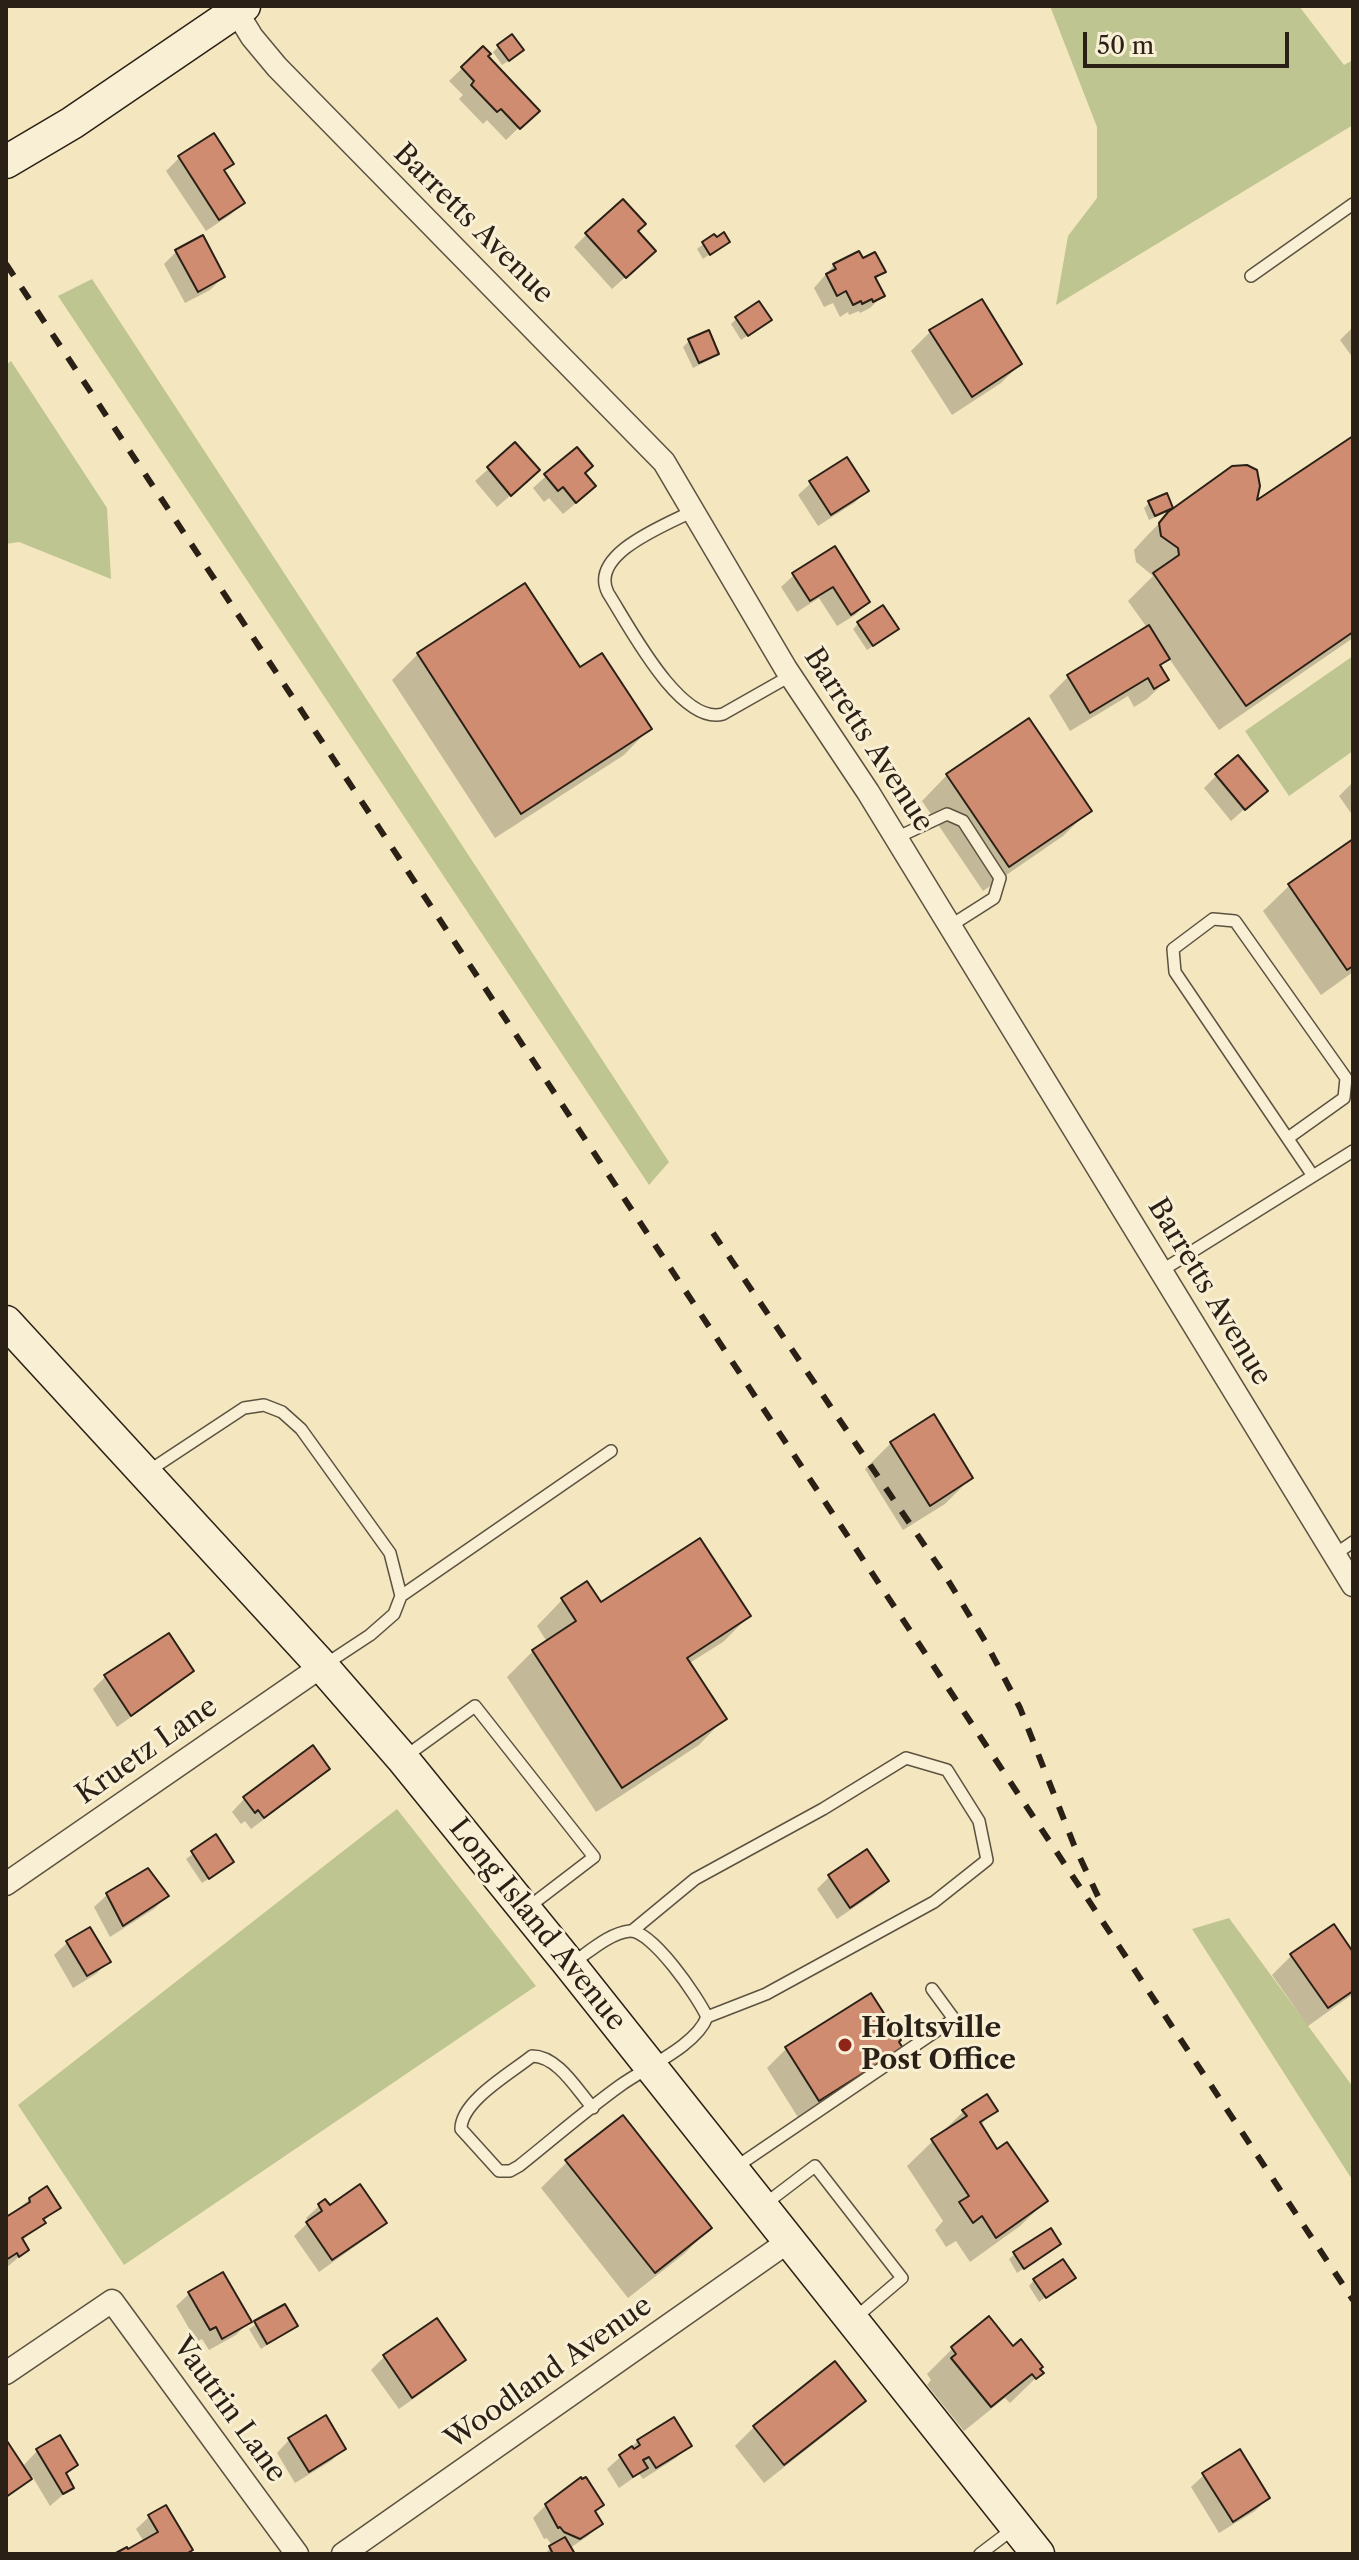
<!DOCTYPE html>
<style>
body{margin:0}
#map{position:relative;width:1359px;height:2560px;overflow:hidden;background:#f4e7bf;font-family:"Libre Caslon Text",serif}
canvas{display:block}
.frame{position:absolute;inset:0;border:8px solid #2a2016;pointer-events:none}
.scale{position:absolute;left:1083px;top:32px;width:206px;height:36px;box-sizing:border-box;border:4px solid #2a2016;border-top:0;padding-left:10px;font-size:24px;line-height:28px;white-space:nowrap;color:#2a2016;-webkit-text-stroke:6px #f8efd5;paint-order:stroke}
</style>
<div id="map">
<canvas width="1359" height="2560"></canvas>
<div class="frame"></div>
<div class="scale">50 m</div>
</div>
<script>
const c = document.querySelector('canvas').getContext('2d');
c.lineJoin = 'round';
function fillPath(path, color) {
  c.fillStyle = color;
  c.fill(path, 'evenodd');
}
function stroke(path, color, width, dash) {
  c.strokeStyle = color;
  c.lineWidth = width;
  c.lineCap = dash ? 'butt' : 'round';
  c.setLineDash(dash || []);
  c.stroke(path);
}
function label(font, color, halo, rows, align = 'center') {
  c.font = font + ' "Libre Caslon Text",serif';
  c.lineWidth = 6;
  c.setLineDash([]);
  c.textBaseline = 'middle';
  c.strokeStyle = halo;
  c.fillStyle = color;
  for (const [text, x, y, turn = 0] of rows) {
    c.save();
    c.translate(x, y);
    c.rotate((+turn || 0) * Math.PI / 180);
    c.textAlign = isNaN(turn) ? turn : align;
    if (halo) c.strokeText(text, 0, 0);
    c.fillText(text, 0, 0);
    c.restore();
  }
}
fillPath(new Path2D(`
 M1050,6h249l45,59 9,-5v65l-297,180 12,-69 29,-38v-71z
 M92,279l577,883 -20,23 -591,-889z
 M11,361l96,147 4,71 -92,-37 -13,2v-179z
 M1353,656v95l-64,45 -44,-65z
 M397,1809l139,177 -412,279 -106,-160z
 M1229,1918l124,169v94l-161,-252z`), '#bec590');
fillPath(new Path2D(`
 M498,47l18,9 -14,9 -9,-13z
 M483,48l3,8 51,54 -31,30 -19,-20 -4,4 -24,-25 4,-4 -14,-14z
 M213,135l18,28 -8,9 20,31 -13,12 -24,16 -40,-60 13,-13z
 M636,232l4,32 -28,25 -38,-42 13,-13z
 M714,236l13,6 -24,17 -6,-10z
 M176,252l47,25 -13,13 -25,13 -21,-39z
 M862,261l21,11 -8,8 7,16 -12,12 -10,5 -1,-2 -10,4 -1,-3 -8,5 -7,-14 -9,4 -10,-19 20,-23z
 M737,318l33,2 -29,20 -10,-16z
 M1353,327v31l-13,-18z
 M930,332l90,32 -19,19 -49,32 -41,-64z
 M689,341l28,13 -6,5 -18,9 -10,-21z
 M1353,438v200l-134,92 -51,-73 -9,10 8,13 -20,19 -13,8 -6,-11 -58,35 -21,-35 19,-19 80,-48 -20,-28 25,-25 -17,-14 -2,-12 9,-10 26,-27 85,-9z
 M515,445l10,38 -28,24 -22,-26z
 M582,474l-1,25 -18,15 -14,-16 -5,4 -11,-14 13,-12z
 M811,483l56,8 -13,12 -36,23 -20,-31z
 M1150,502l21,5 -6,6 -16,7 -5,-12z
 M834,549l34,53 -13,13 -18,11 -18,-28 -22,14 -16,-25 13,-12z
 M858,624l33,10 -24,16 -14,-21z
 M418,654l161,16 70,59 -25,26 -129,83 -103,-158z
 M947,775l142,36 -26,25 -80,55 -61,-90z
 M1217,775l48,16 -34,30 -27,-33z
 M1353,782v34l-14,-20z
 M1353,841v131l-32,23 -58,-84 26,-25z
 M891,1443l80,35 -26,26 -42,26 -38,-61z
 M562,1600l187,16 -26,26 -35,22 36,55 -25,26 -103,67 -89,-135 26,-26 14,-9 -10,-16z
 M192,1670l-13,13 -62,44 -24,-38 13,-13z
 M328,1769l-13,12 -64,48 -6,-8 -4,3 -9,-12 12,-13z
 M216,1837l10,30 -24,16 -16,-24z
 M829,1877l57,4 -12,13 -37,25 -20,-30z
 M107,1895l60,1 -13,13 -44,28 -16,-30z
 M89,1930l19,32 -12,12 -23,14 -19,-33 13,-12z
 M1353,1955v39l-45,32 -36,-51 19,-19z
 M900,2048l-19,19 -82,52 -32,-51 19,-19z
 M995,2110l-15,16 16,25 50,50 -26,25 -50,36 -14,-21 -10,6 -11,-17 8,-9 -36,-55 57,-55z
 M567,2162l143,66 -26,26 -56,44 -87,-110z
 M30,2199l28,9 -36,33 5,9 -21,18v-49z
 M319,2206l10,2 55,15 -13,12 -52,37 -25,-36 15,-14 -3,-4z
 M1059,2244l-42,29 -8,-14 6,-5z
 M1073,2278l-34,24 -10,-16 5,-6z
 M189,2294l60,28 -13,13 -27,15 -7,-11 -5,3 -21,-36z
 M284,2306l12,20 -35,23 -12,-20z
 M436,2320l28,40 -13,12 -52,37 -28,-39 13,-13z
 M952,2349h61l28,24 -31,30 -5,-5 -41,33 -37,-46 4,-5 -4,-6z
 M864,2400l-20,20 -80,63 -29,-37 19,-19z
 M60,2437l16,28 -11,11 7,11 -22,19 -18,-30 -26,23v-55l16,23 15,-16z
 M289,2440l55,8 -13,13 -36,22 -18,-30z
 M638,2441l51,5 -13,12 -33,21 -4,-5 -20,14 -12,-19z
 M1204,2475l64,23 -13,13 -36,22 -28,-46z
 M546,2505l55,19 -13,12 -18,12 3,6h-28l7,-8 -5,-8 -3,1 -11,-21z
 M165,2507l25,43 -4,4h-68l10,-2 16,-10 -8,-13 13,-12z`), '#0003');
const building = new Path2D(`
 M512,34l12,16 -15,11 -12,-16z
 M483,46l8,8 -3,2 52,55 -20,18 -19,-20 -4,3 -26,-27 3,-4 -13,-14z
 M214,133l20,31 -10,6 21,33 -26,17 -41,-64z
 M623,199l23,25 -8,7 18,20 -30,27 -41,-45z
 M724,232l6,10 -20,13 -8,-13 12,-8 3,3z
 M203,235l22,42 -27,15 -23,-42z
 M859,251l4,7 12,-6 11,20 -11,5 10,19 -12,6 -1,-3 -10,5 -1,-3 -8,4 -7,-14 -9,5 -11,-22 10,-5 -3,-5z
 M982,299l40,65 -50,33 -43,-67z
 M759,301l13,19 -24,16 -13,-19z
 M709,330l10,24 -20,9 -11,-24z
 M1353,436v196l-107,74 -93,-133 26,-18 -1,-7 -17,-12 -2,-13 9,-11 64,-46 15,-1 10,5 3,16 -3,14z
 M515,442l25,28 -29,26 -24,-29z
 M577,447l16,19 -8,7 11,13 -20,17 -13,-16 -5,4 -14,-17z
 M847,457l22,34 -38,24 -22,-34z
 M1167,493l6,15 -18,8 -7,-15z
 M835,546l35,56 -19,13 -18,-28 -23,14 -18,-28z
 M525,583l55,84 22,-14 50,76 -131,85 -104,-161z
 M883,605l16,24 -26,17 -16,-24z
 M1149,625l21,34 -10,6 9,15 -15,9 -6,-11 -58,35 -23,-38z
 M1029,718l63,93 -83,56 -63,-93z
 M1238,755l30,36 -23,19 -30,-36z
 M1353,839v127l-6,4 -59,-86z
 M934,1414l39,64 -43,28 -40,-64z
 M700,1538l51,78 -64,42 40,61 -105,69 -90,-138 44,-29 -15,-23 26,-17 14,21z
 M169,1633l25,38 -63,45 -27,-41z
 M313,1745l17,24 -66,49 -6,-8 -3,3 -12,-16z
 M216,1834l18,28 -25,17 -18,-28z
 M867,1849l22,32 -39,27 -22,-33z
 M148,1868l21,28 -46,30 -17,-33z
 M1334,1924l19,28v39l-25,17 -38,-54z
 M90,1927l21,35 -24,14 -21,-35z
 M871,1993l30,47 -2,2 4,6 -84,53 -34,-54z
 M987,2094l11,17 -18,11 17,27 10,-7 41,59 -52,37 -14,-22 -9,7 -14,-21 10,-6 -38,-57 36,-23 -5,-6z
 M623,2115l89,113 -57,45 -90,-113z
 M360,2184l27,39 -55,37 -26,-38 16,-11 -4,-7 7,-5 5,6z
 M47,2186l14,22 -18,11 3,4 -24,15 7,12 -10,7 -2,-4 -11,7v-43l24,-15 -1,-4z
 M1051,2228l10,16 -37,25 -11,-17z
 M1063,2259l13,19 -30,20 -13,-19z
 M223,2272l29,50 -30,17 -6,-12 -6,3 -22,-38z
 M285,2304l13,22 -31,18 -13,-23z
 M989,2316l24,30 8,-7 22,28 -3,2 4,4 -8,6 -4,-5 -41,33 -40,-49 5,-4 -5,-7z
 M437,2318l29,42 -54,38 -29,-43z
 M835,2361l31,40 -82,64 -31,-39z
 M326,2415l20,34 -37,23 -21,-34z
 M674,2417l18,29 -36,22 -7,-11 -6,3 5,8 -15,9 -14,-22 13,-9 2,3 6,-4 -3,-5z
 M60,2435l18,30 -12,8 8,15 -11,6 -27,-45z
 M7,2441l25,38 -26,18v-55z
 M1240,2449l30,49 -37,24 -31,-49z
 M581,2477l1,2 4,-2 18,28 -9,6 8,13 -23,15 -16,-7 -4,-5 -2,1 -13,-24z
 M166,2505l27,45 -7,4h-72l13,-7 1,2 30,-17 -10,-17z
 M565,2537l10,17h-22l-4,-8z`);
fillPath(building, '#cf8c71');
stroke(building, '#2a2016', 2);
const lane = new Path2D(`
 M1251,276l102,-72
 M693,511c-27,14 -105,43 -85,82 20,31 72,133 115,121l67,-38
 M896,838l51,-24 16,7 37,57 -6,20 -44,28
 M1288,1138l56,-40 2,-20 -111,-157 -22,-2 -40,30 2,23 138,204
 M1161,1271l192,-120
 M147,1472l97,-64 20,-3 18,7 19,17 89,124 11,43 -7,18 -24,21 -44,29
 M1334,1555l19,-13
 M401,1596l210,-145
 M406,1756l69,-50 119,151 -68,52
 M632,1931l63,-52 128,-70 83,-51 41,12 32,51 8,39 -53,42 -168,92 -59,23
 M571,1964c17,-11 38,-31 59,-33 22,-1 68,66 77,86 -11,29 -61,50 -86,68 -35,25 -68,54 -102,81l-9,5h-11l-38,-42c0,-28 50,-56 71,-73 26,0 45,34 61,52
 M736,2167l218,-148 -22,-30
 M765,2204l50,-38 87,112 -47,40
 M980,2554l33,-25`);
const street = new Path2D(`
 M233,6l19,31 25,30 387,395 122,207 82,123 485,793
 M6,1884l316,-218
 M6,2373l106,-72 185,253
 M343,2554l446,-313`);
const secondary = new Path2D(`
 M6,162l66,-39 172,-117
 M6,1322l316,344 80,92 168,207 468,589`);
stroke(lane, '#5c5240', 14);
stroke(street, '#5c5240', 25);
stroke(secondary, '#2a2016', 35);
stroke(lane, '#f8efd5', 11);
stroke(street, '#f8efd5', 22);
stroke(secondary, '#f8efd5', 32);
stroke(new Path2D(`
 M6,264l1347,2036
 M713,1233l233,344 39,64 35,67 54,137 29,62`), '#2a2016', 6, [14, 14]);
for (const [x, y, r, color] of [
 [845,2045,8,"#8f2418"]
]) {
  const dot = new Path2D();
  dot.arc(x, y, r, 0, 2 * Math.PI);
  c.fillStyle = color;
  c.fill(dot);
  stroke(dot, '#f8efd5', 3);
}
label('28px', '#2a2016', '#f8efd5', [
 ["Barretts Avenue",473,224,45],
 ["Barretts Avenue",868,740,57],
 ["Barretts Avenue",1209,1292,59],
 ["Kruetz Lane",147,1751,-35],
 ["Long Island Avenue",537,1925,51],
 ["Woodland Avenue",549,2373,-35],
 ["Vautrin Lane",229,2410,54]
]);
label('bold 28px', '#2a2016', '#f8efd5', [
 ["Holtsville",861,2029],
 ["Post Office",861,2061]
], 'left');
</script>
